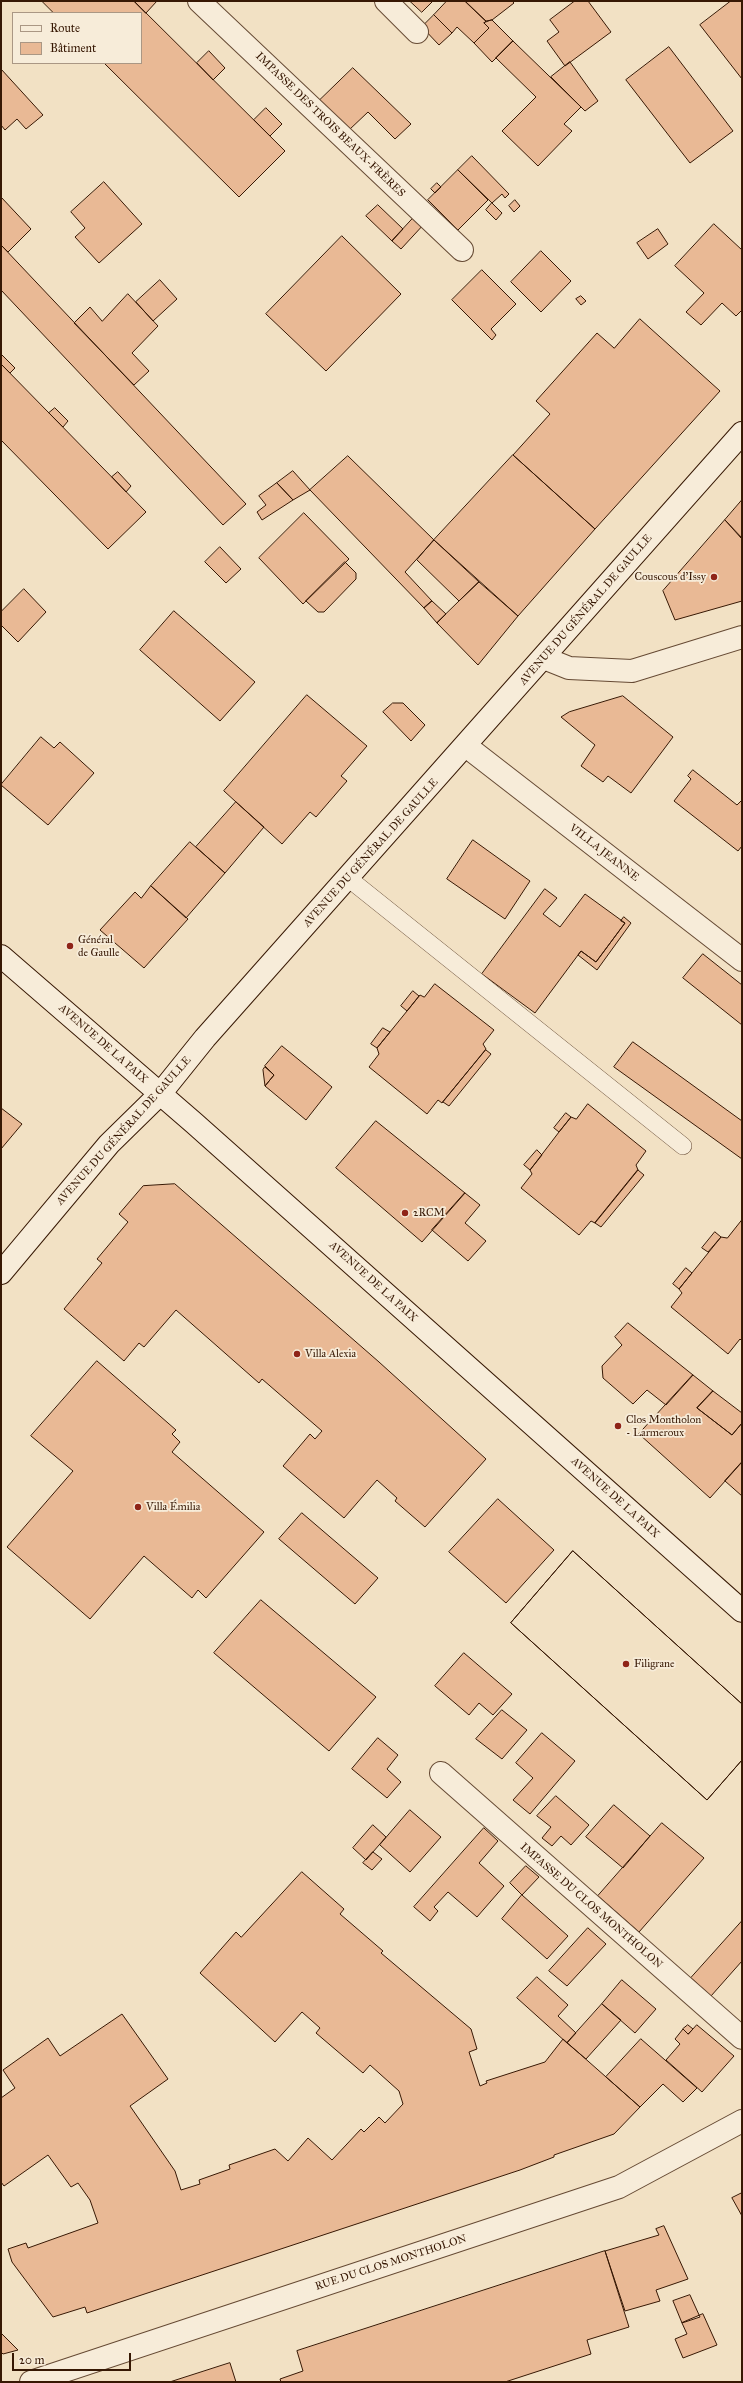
<!DOCTYPE html>
<meta charset="utf-8">
<style>
body{margin:0}
#map{position:relative;width:743px;height:2383px;overflow:hidden;background:#f2e1c4;font-family:"IM FELL Great Primer",serif}
canvas{display:block}
.frame{position:absolute;inset:0;border:2px solid #371804;pointer-events:none}
.legend{position:absolute;left:12px;top:12px;width:130px;height:52px;box-sizing:border-box;background:#f7ecd9;border:1px solid #aa9784;margin:0;padding:5px 7px;list-style:none;font-size:12px;color:#371804}
.legend li{display:flex;align-items:center;gap:8px;height:20px}
.legend b{width:20px;border:1px solid #aa9784}
.scale{position:absolute;left:12px;top:2353px;width:119px;height:18px;box-sizing:border-box;border:2px solid #371804;border-top:0;padding-left:5px;font-size:12px;line-height:14px;white-space:nowrap;color:#371804;-webkit-text-stroke:3px #f7ecd9;paint-order:stroke}
</style>
<div id="map">
<canvas width="743" height="2383"></canvas>
<div class="frame"></div>
<ul class="legend">
<li><b style="height:5px;background:#f7ecd9"></b>Route</li>
<li><b style="height:11px;background:#e9b995"></b>Bâtiment</li>
</ul>
<div class="scale">20 m</div>
</div>
<script>
const c = document.querySelector('canvas').getContext('2d');
c.lineJoin = 'round';
function fillPath(path, color) {
  c.fillStyle = color;
  c.fill(path, 'evenodd');
}
function stroke(path, color, width, dash) {
  c.strokeStyle = color;
  c.lineWidth = width;
  c.lineCap = dash ? 'butt' : 'round';
  c.setLineDash(dash || []);
  c.stroke(path);
}
function label(font, color, halo, rows, align = 'center') {
  c.font = font + ' "IM FELL Great Primer",serif';
  c.lineWidth = 3.5;
  c.setLineDash([]);
  c.textBaseline = 'middle';
  c.strokeStyle = halo;
  c.fillStyle = color;
  for (const [text, x, y, turn = 0] of rows) {
    c.save();
    c.translate(x, y);
    c.rotate((+turn || 0) * Math.PI / 180);
    c.textAlign = isNaN(turn) ? turn : align;
    if (halo) c.strokeText(text, 0, 0);
    c.fillText(text, 0, 0);
    c.restore();
  }
}
const building = new Path2D(`
 M42,1h92l151,150 -46,46 -135,-134h37v-50h-87z
 M134,1h23l-11,12z
 M410,1h23l-11,11z
 M447,1h18l21,20 -2,2 5,5 -15,15 -17,-16 -5,6 -18,-18z
 M465,1h47l2,2 -22,17 -6,1z
 M575,1h13l23,31 -46,34 -18,-25 12,-9 -9,-12z
 M731,1h11v78l-42,-54z
 M434,15l18,18 -13,12 -17,-18z
 M492,20l21,21 -21,21 -18,-19 15,-15 -5,-5z
 M513,41l68,66 -17,17 8,7 -34,35 -36,-35 34,-34 -40,-39z
 M669,47l64,84 -43,32 -64,-83z
 M209,51l16,17 -12,12 -16,-17z
 M570,62l28,39 -13,10 -34,-34z
 M353,68l58,56 -16,15 -27,-27 -19,18 -30,-29z
 M1,69l42,46 -17,14 -9,-10 -12,11 -4,-5z
 M266,108l16,16 -12,12 -16,-16z
 M472,156l37,38 -4,4 -3,-4 -10,9 -34,-33z
 M458,170l30,30 -30,30 -30,-30z
 M104,182l38,42 -43,39 -24,-26 10,-9 -14,-16z
 M437,183l4,4 -6,6 -4,-4z
 M1,197l30,32 -23,23 -7,-7z
 M515,200l5,6 -6,6 -5,-6z
 M492,203l10,10 -6,7 -10,-10z
 M378,205l25,24 -11,12 -26,-25z
 M417,214l8,9 -24,26 -9,-8z
 M714,224l28,26v60l-6,6 -14,-13 -21,22 -15,-13 18,-19 -29,-27z
 M658,229l10,15 -20,15 -11,-16z
 M342,236l59,58 -75,77 -60,-57z
 M1,245l245,259 -23,21 -222,-235z
 M541,251l30,30 -30,31 -30,-30z
 M482,270l34,34 -25,25 5,6 -4,5 -40,-40z
 M160,280l17,19 -24,22 -17,-19z
 M128,294l30,32 -26,27 17,18 -15,14 -60,-62 16,-16 12,14z
 M581,296l5,5 -5,4 -5,-6z
 M640,319l80,72 -125,138 -82,-74 37,-41 -14,-13 61,-68 17,15z
 M1,354l14,14 -5,5 -9,-9z
 M1,364l145,148 -38,37 -107,-109z
 M55,408l13,13 -5,6 -14,-14z
 M513,455l82,74 -77,87 -84,-76z
 M348,456l86,84 -29,32 27,29 -8,7 -114,-118z
 M293,471l17,19 -17,10 -16,-17z
 M118,472l13,14 -5,6 -14,-15z
 M277,483l16,17 -31,20 -5,-8 9,-7 -7,-9z
 M742,500v37l-1,1 -16,-18z
 M304,513l45,46 -46,45 -44,-46z
 M725,520l17,18v63l-67,19 -12,-29z
 M434,540l45,42 -20,19 -42,-41z
 M220,547l21,22 -15,14 -21,-21z
 M345,562l11,11v6l-32,33h-6l-12,-11z
 M479,582l39,34 -40,49 -41,-42z
 M24,589l22,23 -28,30 -17,-17v-13z
 M432,601l14,13 -9,9 -13,-15z
 M174,611l81,71 -35,39 -80,-71z
 M307,695l60,51 -26,30 6,5 -31,36 -6,-5 -28,32 -58,-53z
 M623,696l50,41 -42,56 -23,-17 -5,6 -22,-16 14,-21 -34,-28 8,-5z
 M393,703h10l22,22 -14,16 -28,-29z
 M41,737l13,11 6,-6 34,31 -46,52 -47,-40z
 M693,770l44,35 5,-5v46l-4,5 -64,-50 17,-22 -3,-3z
 M236,802l28,25 -39,46 -29,-26z
 M473,840l57,41 -25,38 -58,-40z
 M190,842l35,31 -39,45 -35,-32z
 M151,886l37,33 -44,49 -44,-38 35,-38 6,6z
 M545,889l12,9 -14,16 17,13 25,-33 40,29 -29,39 -15,-11 -46,62 -53,-39z
 M624,917l7,6 -34,47 -19,-15 3,-4 15,11 29,-39 -4,-2z
 M703,954l39,31v40l-59,-47z
 M435,984l59,46 -11,14 3,5 -44,54 -4,-3 -11,14 -58,-47 10,-13 -2,-6 43,-53 4,2z
 M413,991l6,5 -12,15 -6,-5z
 M383,1028l7,4 -13,16 -6,-4z
 M633,1042l109,79v38l-128,-92z
 M282,1046l50,41 -26,33 -41,-34 9,-11 -9,-9z
 M486,1050l5,4 -42,52 -6,-4z
 M265,1067l9,8 -9,11 -2,-16z
 M588,1104l58,47 -10,14 2,5 -43,53 -4,-2 -12,14 -58,-47 11,-14 -2,-4 29,-38 12,-15 5,2z
 M1,1108l21,16 -21,25z
 M566,1113l5,4 -12,15 -5,-4z
 M376,1121l89,72 -43,49 -86,-74z
 M537,1150l5,5 -12,15 -6,-5z
 M638,1170l6,5 -43,52 -6,-4z
 M175,1184l204,178 107,97 -61,68 -30,-26 2,-3 -20,-18 -33,38 -61,-52 27,-32 5,5 7,-8 -60,-52 -3,4 -83,-73 -32,37 -5,-4 -15,18 -60,-52 38,-46 -5,-4 31,-37 -9,-8 24,-28z
 M465,1193l15,12 -15,18 21,18 -18,20 -36,-31z
 M742,1220v121l-2,-2 -12,15 -57,-47 11,-14 -3,-4 42,-52 6,1z
 M715,1232l6,5 -13,15 -6,-4z
 M686,1268l6,5 -13,16 -6,-5z
 M628,1323l65,52 -27,30 -19,-15 -14,14 -30,-26 -1,-12 20,-21 -7,-8z
 M97,1361l79,69 -4,4 8,8 -8,10 92,80 -58,66 -8,-8 -6,8 -48,-42 -54,63 -83,-72 66,-76 -42,-35z
 M693,1375l20,16 -16,17 35,27 10,-12v39l-32,36 -71,-64z
 M713,1391l29,22v10l-10,12 -35,-27z
 M742,1462v34l-17,-15z
 M498,1499l56,51 -48,53 -57,-51z
 M302,1513l76,65 -23,26 -76,-65z
 M573,1551l169,153v56l-35,40 -196,-177z
 M573,1551l169,153v56l-35,40 -196,-177z
 M261,1600l115,97 -47,54 -115,-98z
 M464,1653l48,41 -19,21 -14,-12 -10,12 -34,-29z
 M502,1710l25,20 -25,29 -26,-20z
 M542,1733l33,28 -45,53 -17,-14 20,-22 -17,-15z
 M378,1738l20,17 -11,14 14,13 -14,16 -35,-29z
 M556,1796l33,29 -18,20 -10,-9 -9,10 -10,-8 9,-11 -14,-11z
 M614,1805l36,31 -27,32 -37,-31z
 M410,1810l31,27 -31,35 -30,-27z
 M662,1823l42,35 -65,74 -41,-36z
 M373,1825l13,12 -20,23 -13,-12z
 M484,1828l14,13 -19,22 25,23 -27,31 -29,-25 -14,15 4,4 -8,10 -16,-14z
 M373,1852l9,7 -10,11 -9,-7z
 M526,1866l13,11 -17,18 -12,-12z
 M302,1872l42,37 -4,5 43,37 -2,2 90,76 6,20 -8,3 11,34 7,-3 -1,-2 59,-19 18,-23 77,68 -26,27 -60,21v2l-34,13 -433,143 -2,-6 -32,10 -41,-55 -4,-13 18,-6 2,5 70,-25 -8,-23 -12,-17 -7,4 -23,-32 -44,31 -3,-4v-84l14,-10 -12,-18 45,-32 12,18 62,-42 46,65 -38,27 45,65 6,19 19,-6 -1,-4 31,-11 -1,-4 46,-16 13,12 20,-23 24,22 29,-31 3,3 15,-15 6,6 18,-19 -4,-13 -29,-26 -7,8 -47,-40 4,-5 -18,-16 -27,30 -75,-69 36,-41 5,5z
 M522,1895l46,41 -21,23 -45,-40z
 M742,1921v40l-31,35 -20,-18z
 M588,1928l18,16 -39,42 -18,-15z
 M537,1977l31,28 -10,11 18,17 -9,10 -50,-45z
 M622,1980l34,29 -21,24 -33,-29z
 M602,2004l19,16 -35,39 -19,-16z
 M688,2025l5,4 -5,5 -5,-5z
 M697,2025l37,31 -32,36 -36,-32 14,-16 -5,-5 8,-10 5,5z
 M641,2039l56,49 -14,14 -20,-18 -23,23 -34,-30z
 M742,2193v23l-10,-18z
 M664,2226l24,53 -32,11 4,11 -35,10 -20,-60 54,-16 -3,-6z
 M605,2251l24,76 -42,13 4,14 -86,28h-224l-1,-3 23,-8 -6,-20z
 M690,2295l10,22 -18,6 -9,-22z
 M703,2314l14,31 -34,13 -8,-19 12,-5 -5,-11z
 M1,2333l17,17 -15,4 -2,-2z
 M230,2363l6,19h-66z`);
fillPath(building, '#e9b995');
stroke(building, '#371804', 1);
const lane = new Path2D(`
 M348,878l335,268`);
const street = new Path2D(`
 M199,1l263,249
 M386,1l31,31
 M544,658l25,10 63,3 110,-34
 M466,746l276,214
 M441,1773l301,265
 M31,2382l588,-195 123,-66`);
const secondary = new Path2D(`
 M1,956l193,167 548,488
 M1,1273l108,-129 51,-50 45,-56 537,-605`);
stroke(lane, '#664a34', 18);
stroke(street, '#664a34', 24);
stroke(secondary, '#371804', 24);
stroke(lane, '#f7ecd9', 17);
stroke(street, '#f7ecd9', 22);
stroke(secondary, '#f7ecd9', 22);
for (const [x, y, r, color] of [
 [714,577,4,"#8f2418"],
 [70,946,4,"#8f2418"],
 [405,1213,4,"#8f2418"],
 [297,1354,4,"#8f2418"],
 [618,1426,4,"#8f2418"],
 [138,1507,4,"#8f2418"],
 [626,1664,4,"#8f2418"]
]) {
  const dot = new Path2D();
  dot.arc(x, y, r, 0, 2 * Math.PI);
  c.fillStyle = color;
  c.fill(dot);
  stroke(dot, '#f7ecd9', 1.5);
}
label('11px', '#371804', '#f7ecd9', [
 ["IMPASSE DES TROIS BEAUX-FRÈRES",330,125,44],
 ["AVENUE DU GÉNÉRAL DE GAULLE",586,610,-49],
 ["AVENUE DU GÉNÉRAL DE GAULLE",371,853,-48],
 ["VILLA JEANNE",604,853,38],
 ["AVENUE DE LA PAIX",103,1044,41],
 ["AVENUE DU GÉNÉRAL DE GAULLE",124,1131,-48],
 ["AVENUE DE LA PAIX",373,1282,42],
 ["AVENUE DE LA PAIX",615,1498,42],
 ["IMPASSE DU CLOS MONTHOLON",591,1906,41],
 ["RUE DU CLOS MONTHOLON",391,2263,-18]
]);
label('11px', '#371804', '#f7ecd9', [
 ["Couscous d'Issy",706,577,"right"],
 ["Général",78,940],
 ["de Gaulle",78,953],
 ["2RCM",413,1213],
 ["Villa Alexia",305,1354],
 ["Clos Montholon",626,1420],
 ["- Larmeroux",626,1433],
 ["Villa Émilia",146,1507],
 ["Filigrane",634,1664]
], 'left');
</script>
